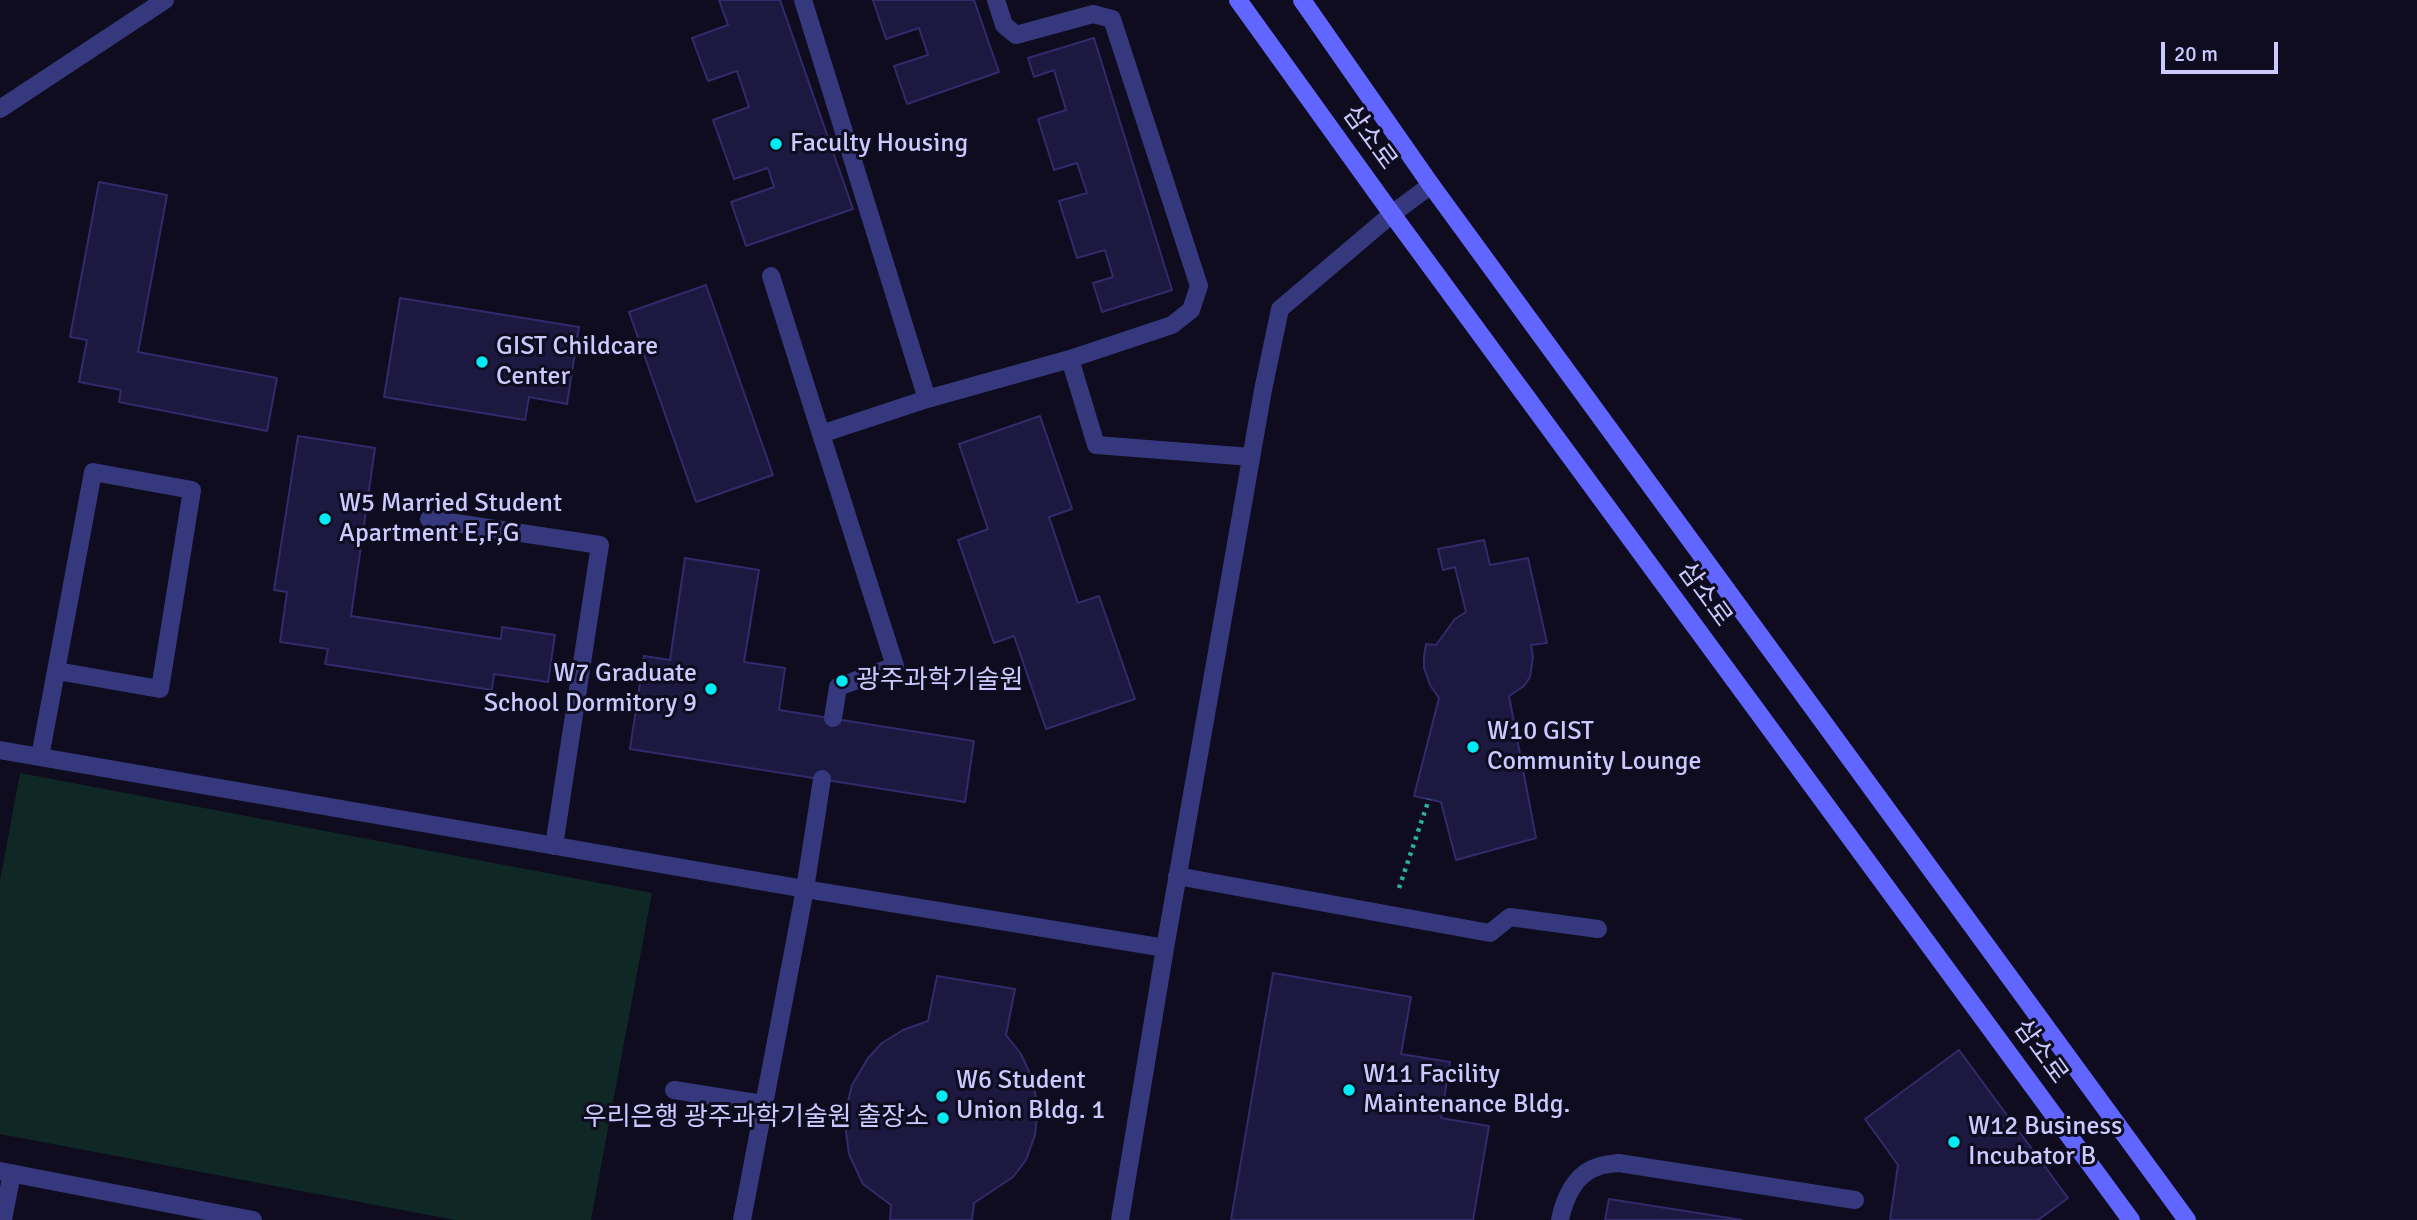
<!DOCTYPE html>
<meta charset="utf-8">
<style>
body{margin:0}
#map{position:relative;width:2417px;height:1220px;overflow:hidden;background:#0e0c1e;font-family:Signika,sans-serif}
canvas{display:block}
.scale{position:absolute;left:2161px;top:42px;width:117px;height:32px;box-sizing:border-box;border:4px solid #cbc9ff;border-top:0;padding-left:9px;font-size:21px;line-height:24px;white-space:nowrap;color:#cbc9ff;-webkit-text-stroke:5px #0e0c1e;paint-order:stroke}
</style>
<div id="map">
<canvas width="2417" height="1220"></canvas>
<div class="scale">20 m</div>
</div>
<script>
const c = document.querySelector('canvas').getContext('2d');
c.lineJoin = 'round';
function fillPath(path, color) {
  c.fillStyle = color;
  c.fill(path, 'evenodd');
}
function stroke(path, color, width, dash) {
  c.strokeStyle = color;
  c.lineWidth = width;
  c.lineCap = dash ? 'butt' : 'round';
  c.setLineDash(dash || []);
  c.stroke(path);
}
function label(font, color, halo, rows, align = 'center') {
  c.font = font + ' Signika,"Noto Sans KR",sans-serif';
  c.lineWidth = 6;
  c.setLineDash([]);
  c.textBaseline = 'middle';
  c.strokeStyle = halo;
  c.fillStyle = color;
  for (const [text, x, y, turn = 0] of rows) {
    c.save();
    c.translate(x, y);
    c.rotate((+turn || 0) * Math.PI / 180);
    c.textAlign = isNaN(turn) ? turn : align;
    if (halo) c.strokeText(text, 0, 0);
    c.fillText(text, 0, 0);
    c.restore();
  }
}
fillPath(new Path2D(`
 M20,773l632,120 -61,327h-136l-455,-86v-253z`), '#0f2825');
const building = new Path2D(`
 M719,0h61l73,209 -107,37 -15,-44 43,-15 -6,-19 -34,11 -21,-59 36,-13 -12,-36 -29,10 -16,-43 36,-13z
 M873,0h101l25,72 -92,32 -13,-38 34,-11 -9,-27 -33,11z
 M1094,38l78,252 -70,22 -9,-29 20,-6 -8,-27 -28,8 -18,-57 28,-8 -10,-30 -23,7 -16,-51 28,-9 -12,-40 -20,7 -6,-19z
 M99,182l68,13 -29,157 139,26 -10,53 -148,-29 2,-12 -42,-8 8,-42 -17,-3z
 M706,285l67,190 -77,27 -67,-190z
 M400,298l179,29 -12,77 -38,-7 -4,23 -141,-23z
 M1040,416l32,93 -23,8 29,86 21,-7 36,103 -89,30 -32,-93 -20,7 -36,-103 30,-11 -29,-85z
 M298,436l77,12 -24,168 150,23 1,-12 53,8 -7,47 -54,-8 -2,16 -167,-26 3,-15 -48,-7 7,-50 -13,-2z
 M1484,540l6,25 38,-7 19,85 -16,2 2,12 -3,20 -6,9 -15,10 27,142 -80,22 -15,-58 -27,-6 25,-98 -9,-13 -6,-17v-12l2,-12 10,1 19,-26 11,-7 -11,-45 -12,3 -5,-21z
 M685,558l74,12 -15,92 41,6 -6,42 195,31 -9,61 -335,-53 14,-93 26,4z
 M1273,973l138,24 -10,57 49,8 -9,56 48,8 -16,94h-242z
 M937,976l78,13 -9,46 15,19 11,24 6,29 -3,28 -9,25 -13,17 -39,26 -2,17h-82l1,-15 -28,-21 -14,-30 -5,-37 8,-32 16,-27 14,-15 21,-13 25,-9z
 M1959,1050l109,148 -30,22h-148l8,-55 -33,-46z
 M1609,1199l133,21h-137z`);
fillPath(building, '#1d183f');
stroke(building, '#322a6b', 2);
stroke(new Path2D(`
 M1399,888l30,-89`), '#2caf9f', 4.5, [3.5, 5]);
stroke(new Path2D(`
 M803,0l124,399 143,-40 102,-34 19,-15 8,-24 -87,-267 -19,-5 -77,21 -12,-10 -8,-25
 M771,276l50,158 106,-35
 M1070,359l26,86 155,12
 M821,434l74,232 -57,21 -5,31
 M429,519l171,26 -46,301
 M0,750l805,139 360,59
 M40,757l53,-285 99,18 -32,199 -103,-18
 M1177,876l313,57 20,-16 88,12
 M674,1090l89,14
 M0,1171l253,49
 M3,1220l9,-47
 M742,1220l63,-331 17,-110
 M1120,1220l45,-272 98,-558 17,-81 112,-95 39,-29
 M1560,1220c4,-21 15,-46 37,-53 7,-3 15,-3 22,-4l236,37`), '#36387d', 18);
stroke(new Path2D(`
 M0,109l165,-109`), '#36387d', 18);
stroke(new Path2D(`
 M1238,0l154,214 739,1006
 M1302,0l129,185 756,1035`), '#6066ff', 18);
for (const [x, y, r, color] of [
 [776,144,7,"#00ebf4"],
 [482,362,7,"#00ebf4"],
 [325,519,7,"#00ebf4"],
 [842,681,7,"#00ebf4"],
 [711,689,7,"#00ebf4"],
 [1473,747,7,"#00ebf4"],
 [1349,1090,7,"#00ebf4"],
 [942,1096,7,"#00ebf4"],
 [943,1118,7,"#00ebf4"],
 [1954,1142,7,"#00ebf4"]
]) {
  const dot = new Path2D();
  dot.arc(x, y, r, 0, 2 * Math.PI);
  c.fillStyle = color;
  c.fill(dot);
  stroke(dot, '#0e0c1e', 2.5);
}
label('26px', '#cbc9ff', '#0e0c1e', [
 ["삼소로",1369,138,54],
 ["삼소로",1704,595,54],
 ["삼소로",2040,1052,54]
]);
label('26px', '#cbc9ff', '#0e0c1e', [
 ["Faculty Housing",790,144],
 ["GIST Childcare",496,347],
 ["Center",496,377],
 ["W5 Married Student",339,504],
 ["Apartment E,F,G",339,534],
 ["W7 Graduate",697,674,"right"],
 ["School Dormitory 9",697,704,"right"],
 ["광주과학기술원",856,681],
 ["W10 GIST",1487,732],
 ["Community Lounge",1487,762],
 ["W11 Facility",1363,1075],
 ["Maintenance Bldg.",1363,1105],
 ["W6 Student",956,1081],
 ["Union Bldg. 1",956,1111],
 ["우리은행 광주과학기술원 출장소",929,1118,"right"],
 ["W12 Business",1968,1127],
 ["Incubator B",1968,1157]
], 'left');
</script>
